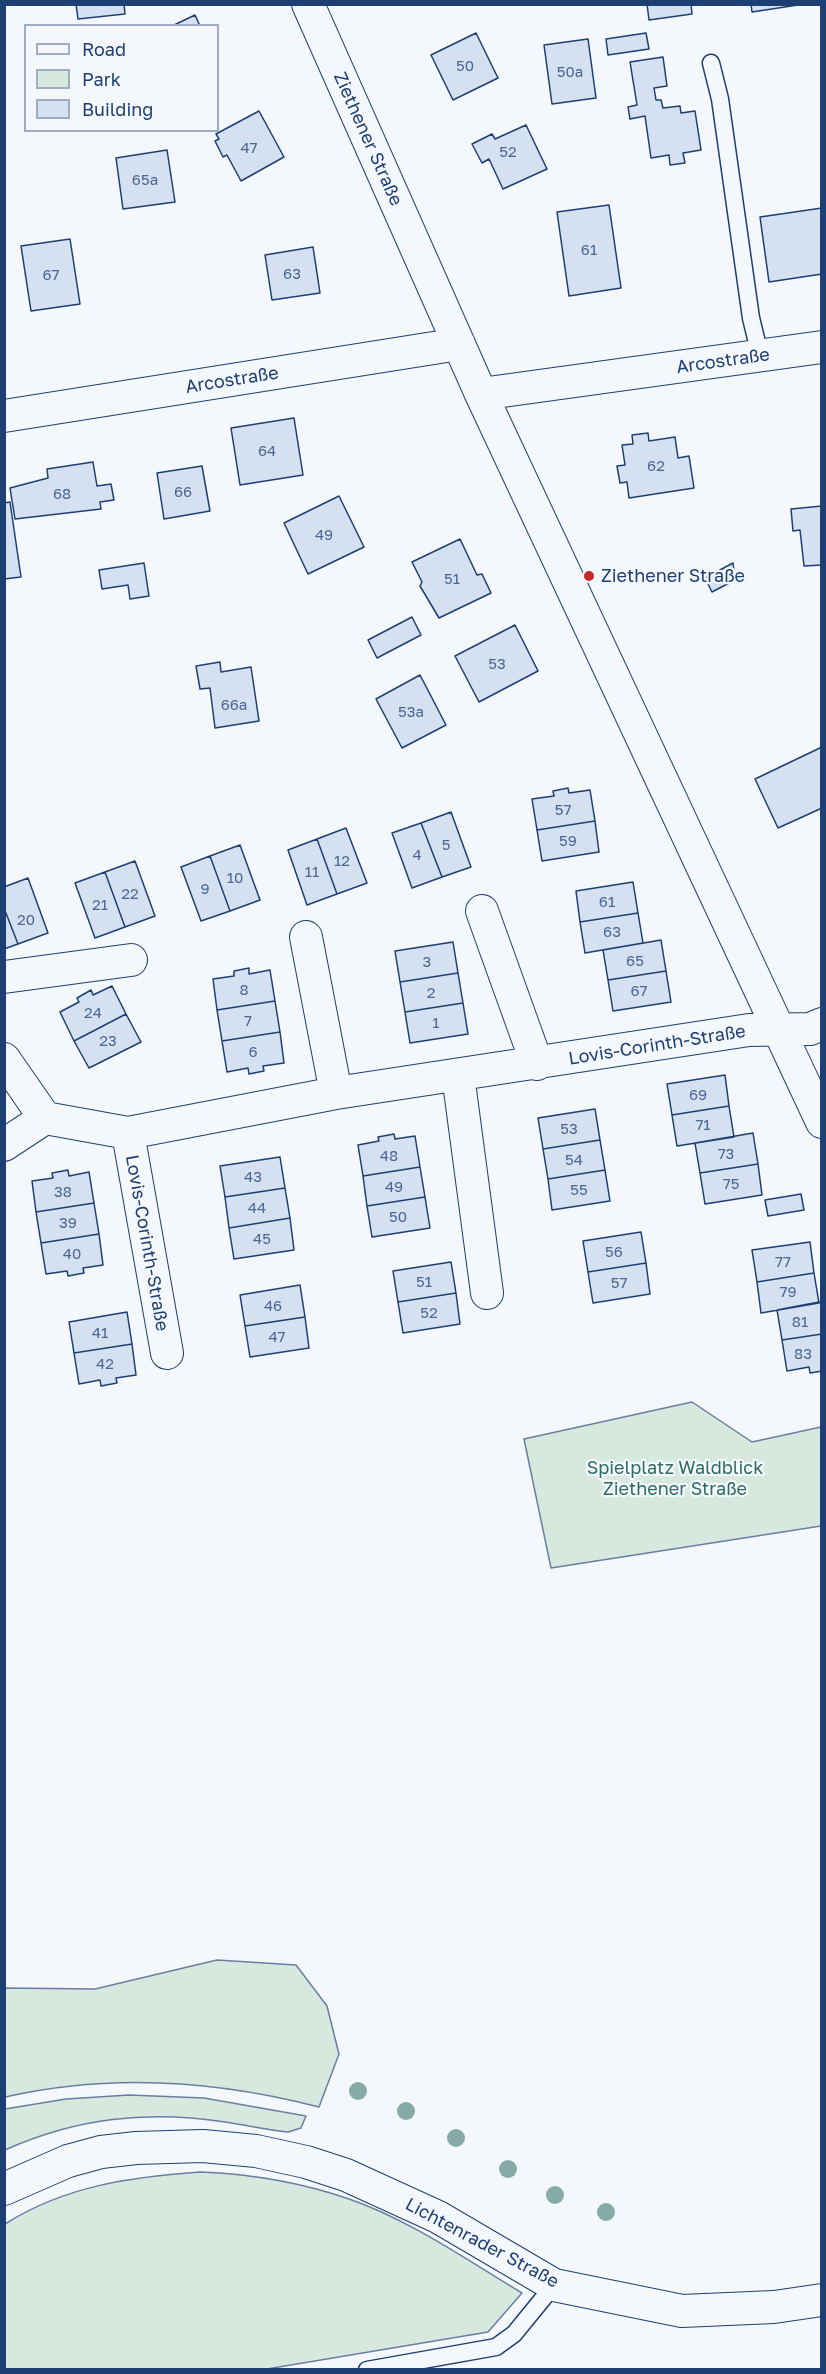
<!DOCTYPE html>
<meta charset="utf-8">
<style>
body{margin:0}
#map{position:relative;width:826px;height:2374px;overflow:hidden;background:#f4f7fb;font-family:"Golos Text",sans-serif}
canvas{display:block}
.frame{position:absolute;inset:0;border:6px solid #1d3f73;pointer-events:none}
.legend{position:absolute;left:24px;top:24px;width:195px;height:108px;box-sizing:border-box;background:#f4f7fb;border:2px solid #9eadc5;margin:0;padding:8px 10px;list-style:none;font-size:18px;color:#1d3f73}
.legend li{display:flex;align-items:center;gap:12px;height:30px}
.legend b{width:30px;border:2px solid #9eadc5}
</style>
<div id="map">
<canvas width="826" height="2374"></canvas>
<div class="frame"></div>
<ul class="legend">
<li><b style="height:8px;background:#f4f7fb"></b>Road</li>
<li><b style="height:16px;background:#d7e8df"></b>Park</li>
<li><b style="height:16px;background:#d5e0f0"></b>Building</li>
</ul>
</div>
<script>
const c = document.querySelector('canvas').getContext('2d');
c.lineJoin = 'round';
function fillPath(path, color) {
  c.fillStyle = color;
  c.fill(path, 'evenodd');
}
function stroke(path, color, width, dash) {
  c.strokeStyle = color;
  c.lineWidth = width;
  c.lineCap = dash ? 'butt' : 'round';
  c.setLineDash(dash || []);
  c.stroke(path);
}
function label(font, color, halo, rows, align = 'center') {
  c.font = font + ' "Golos Text",sans-serif';
  c.lineWidth = 4.5;
  c.setLineDash([]);
  c.textBaseline = 'middle';
  c.strokeStyle = halo;
  c.fillStyle = color;
  for (const [text, x, y, turn = 0] of rows) {
    c.save();
    c.translate(x, y);
    c.rotate((+turn || 0) * Math.PI / 180);
    c.textAlign = isNaN(turn) ? turn : align;
    if (halo) c.strokeText(text, 0, 0);
    c.fillText(text, 0, 0);
    c.restore();
  }
}
const green = new Path2D(`
 M692,1402l60,40 69,-15v99l-270,42 -27,-129z
 M217,1960l79,5 31,41 12,48 -20,53c-104,-27 -209,-34 -314,-10v-109l90,1z
 M129,2095l75,3 102,18 -5,12 -13,4c-21,-2 -42,-7 -63,-10 -78,-12 -149,-4 -220,28v-41l61,-10z
 M200,2172c51,2 100,10 149,27 61,21 118,61 173,94l-34,39 -221,37h-262v-145c60,-38 125,-47 195,-52z`);
fillPath(green, '#d7e8df');
stroke(green, '#687fa3', 1.5);
const building = new Path2D(`
 M76,4h48l1,10 -47,5z
 M647,4h44l1,10 -43,6z
 M751,4h47v1l-46,7z
 M195,15l5,11h-28z
 M476,33l22,45 -45,22 -22,-45z
 M646,33l3,16 -41,6 -2,-16z
 M588,39l8,59 -44,6 -8,-59z
 M663,57l4,29 -13,2 2,12h5l2,8 17,-2 1,7 14,-2 6,39 -18,3 2,10 -15,2 -1,-10 -18,3 -6,-42 -15,3 -2,-12 9,-2 -7,-43z
 M259,111l25,46 -43,24 -14,-26 -4,2 -8,-16 4,-2 -3,-5z
 M526,125l21,44 -44,20 -14,-30 -7,4 -10,-19 20,-10 3,5z
 M167,150l8,52 -52,7 -7,-51z
 M609,205l12,83 -52,8 -12,-84z
 M822,208v66l-53,8 -9,-65z
 M70,239l10,65 -49,7 -10,-65z
 M313,247l7,46 -48,7 -7,-45z
 M294,418l9,57 -63,10 -9,-57z
 M648,433l1,8 26,-4 3,21 11,-2 5,32 -65,10 -2,-16 -7,1 -3,-17 8,-1 -3,-20 11,-1 -1,-9z
 M93,462l4,24 14,-2 3,16 -14,2 1,7 -86,10 -5,-31 38,-10 -1,-9z
 M202,466l8,45 -46,8 -7,-46z
 M339,496l25,51 -56,27 -24,-51z
 M10,502l11,75 -17,2v-76z
 M822,506v59l-18,1 -4,-36 -7,1 -2,-22z
 M460,539l17,36 5,-1 9,19 -52,25 -19,-32 2,-4 -10,-20z
 M144,563l5,33 -19,3 -2,-14 -26,4 -3,-19z
 M733,563l2,17 -23,12 -7,-14z
 M412,617l9,18 -44,23 -9,-18z
 M515,625l23,46 -59,31 -24,-46z
 M220,662l1,10 30,-5 8,54 -44,7 -5,-40 -10,1 -4,-23z
 M420,675l26,50 -44,23 -26,-49z
 M822,747v61l-44,20 -23,-49z
 M568,788l1,5 21,-3 5,31 -58,9 -5,-31 22,-3 -1,-5z
 M451,812l20,55 -29,10 -21,-54z
 M595,821l4,31 -57,9 -5,-31z
 M421,823l21,54 -30,11 -20,-55z
 M346,828l21,55 -30,11 -20,-55z
 M317,839l20,55 -30,11 -19,-55z
 M240,845l20,55 -30,11 -20,-55z
 M210,856l20,55 -29,10 -20,-54z
 M135,861l20,55 -30,11 -20,-55z
 M105,872l20,55 -30,11 -20,-55z
 M28,878l20,55 -30,11 -14,-36v-21z
 M633,882l5,31 -58,9 -4,-31z
 M4,908l14,36 -14,5z
 M638,913l5,30 -58,10 -5,-31z
 M661,940l5,31 -58,9 -5,-30z
 M453,942l5,31 -58,9 -5,-31z
 M249,968v6l21,-4 5,31 -58,9 -4,-31 21,-3v-5z
 M666,971l5,31 -58,9 -5,-31z
 M458,973l5,30 -58,9 -5,-30z
 M112,986l14,28 -52,27 -14,-29 19,-10 -2,-4 14,-8 2,5z
 M275,1001l5,31 -58,9 -5,-31z
 M463,1003l5,31 -58,9 -5,-31z
 M126,1014l15,28 -52,26 -15,-27z
 M280,1032l4,31 -21,3 1,5 -15,3 -1,-6 -21,4 -5,-31z
 M725,1075l4,31 -57,9 -5,-31z
 M729,1106l5,31 -57,9 -5,-31z
 M595,1109l5,31 -57,9 -5,-31z
 M753,1133l5,31 -58,9 -5,-30z
 M394,1134l1,5 20,-3 5,31 -57,9 -5,-31 21,-4 -1,-4z
 M600,1140l5,30 -57,9 -5,-30z
 M280,1157l5,31 -60,9 -5,-31z
 M758,1164l4,31 -57,9 -5,-31z
 M420,1167l5,30 -58,9 -4,-30z
 M68,1170l1,6 20,-4 5,31 -58,9 -4,-31 21,-3 -1,-5z
 M605,1170l5,31 -58,9 -4,-31z
 M285,1188l5,30 -61,10 -4,-31z
 M801,1194l3,16 -36,6 -3,-16z
 M425,1197l5,31 -58,9 -5,-31z
 M94,1203l5,31 -58,9 -5,-31z
 M290,1218l4,32 -60,9 -5,-31z
 M641,1232l5,31 -58,9 -5,-31z
 M99,1234l4,31 -20,3 1,5 -16,3 -1,-5 -21,3 -5,-31z
 M810,1242l4,31 -57,9 -5,-32z
 M451,1262l5,31 -58,9 -5,-31z
 M646,1263l4,31 -57,9 -5,-31z
 M814,1273l5,30 -58,10 -4,-31z
 M300,1285l5,32 -60,9 -5,-31z
 M456,1293l4,31 -57,9 -5,-31z
 M819,1302h3v32l-40,6 -5,-30z
 M127,1312l5,32 -58,9 -5,-31z
 M305,1317l4,31 -59,9 -5,-31z
 M822,1334v37l-12,2 -1,-6 -22,4 -5,-31z
 M132,1344l4,31 -20,3 1,5 -16,3 -1,-6 -21,4 -5,-31z`);
fillPath(building, '#d5e0f0');
stroke(building, '#1d3f73', 1.5);
const lane = new Path2D(`
 M711,63l9,36 31,219 9,37
 M367,2370l129,-23 18,-13 40,-49`);
const street = new Path2D(`
 M308,4l173,390 341,728
 M481,394l341,-47
 M4,416l455,-72
 M482,911l55,153
 M306,937l30,156
 M4,977l127,-17
 M4,1059l41,59
 M458,1075l29,218
 M128,1133l39,220
 M4,1145l41,-27 83,15 208,-40 413,-63 61,-1 12,-5
 M4,2189l64,-28 33,-9 35,-4 67,-2 53,5 50,11 40,13 92,42 116,68 128,26 92,-4 48,-7`);
stroke(lane, '#1d3f73', 19);
stroke(street, '#1d3f73', 34);
stroke(lane, '#f4f7fb', 16);
stroke(street, '#f4f7fb', 32);
c.fillStyle = '#86aba6';
for (const [x, y] of [
 [358,2091],
 [406,2111],
 [456,2138],
 [508,2169],
 [555,2195],
 [606,2212]
]) {
  c.beginPath();
  c.arc(x, y, 9, 0, 2 * Math.PI);
  c.fill();
}
for (const [x, y, r, color] of [
 [589,576,6,"#c62828"]
]) {
  const dot = new Path2D();
  dot.arc(x, y, r, 0, 2 * Math.PI);
  c.fillStyle = color;
  c.fill(dot);
  stroke(dot, '#f4f7fb', 2);
}
label('15px', '#4b6792', null, [
 ["50",465,66],
 ["50a",570,72],
 ["47",249,148],
 ["52",508,152],
 ["65a",145,180],
 ["61",589,250],
 ["63",292,274],
 ["67",51,275],
 ["64",267,451],
 ["62",656,466],
 ["66",183,492],
 ["68",62,494],
 ["49",324,535],
 ["51",452,579],
 ["53",497,664],
 ["66a",234,705],
 ["53a",411,712],
 ["57",563,810],
 ["59",568,841],
 ["5",446,845],
 ["4",417,855],
 ["12",342,861],
 ["11",312,872],
 ["10",235,878],
 ["9",205,889],
 ["22",130,894],
 ["61",607,902],
 ["21",100,905],
 ["20",26,920],
 ["63",612,932],
 ["65",635,961],
 ["3",427,962],
 ["8",244,990],
 ["67",639,991],
 ["2",431,993],
 ["24",93,1013],
 ["7",248,1021],
 ["1",436,1023],
 ["23",108,1041],
 ["6",253,1052],
 ["69",698,1095],
 ["71",703,1125],
 ["53",569,1129],
 ["73",726,1154],
 ["48",389,1156],
 ["54",574,1160],
 ["43",253,1177],
 ["75",731,1184],
 ["49",394,1187],
 ["55",579,1190],
 ["38",63,1192],
 ["44",257,1208],
 ["50",398,1217],
 ["39",68,1223],
 ["45",262,1239],
 ["56",614,1252],
 ["40",72,1254],
 ["77",783,1262],
 ["51",424,1282],
 ["57",619,1283],
 ["79",788,1292],
 ["46",273,1306],
 ["52",429,1313],
 ["81",800,1322],
 ["41",100,1333],
 ["47",277,1337],
 ["83",803,1354],
 ["42",105,1364]
]);
label('18px', '#1d3f73', '#f4f7fb', [
 ["Ziethener Straße",368,139,66],
 ["Arcostraße",723,361,-8],
 ["Arcostraße",232,380,-9],
 ["Lovis-Corinth-Straße",657,1045,-9],
 ["Lovis-Corinth-Straße",147,1243,80],
 ["Lichtenrader Straße",482,2243,28]
]);
label('18px', '#1d3f73', '#f4f7fb', [
 ["Ziethener Straße",601,576]
], 'left');
label('18px', '#2c6c60', '#f4f7fb', [
 ["Spielplatz Waldblick",675,1468],
 ["Ziethener Straße",675,1489]
]);
</script>
